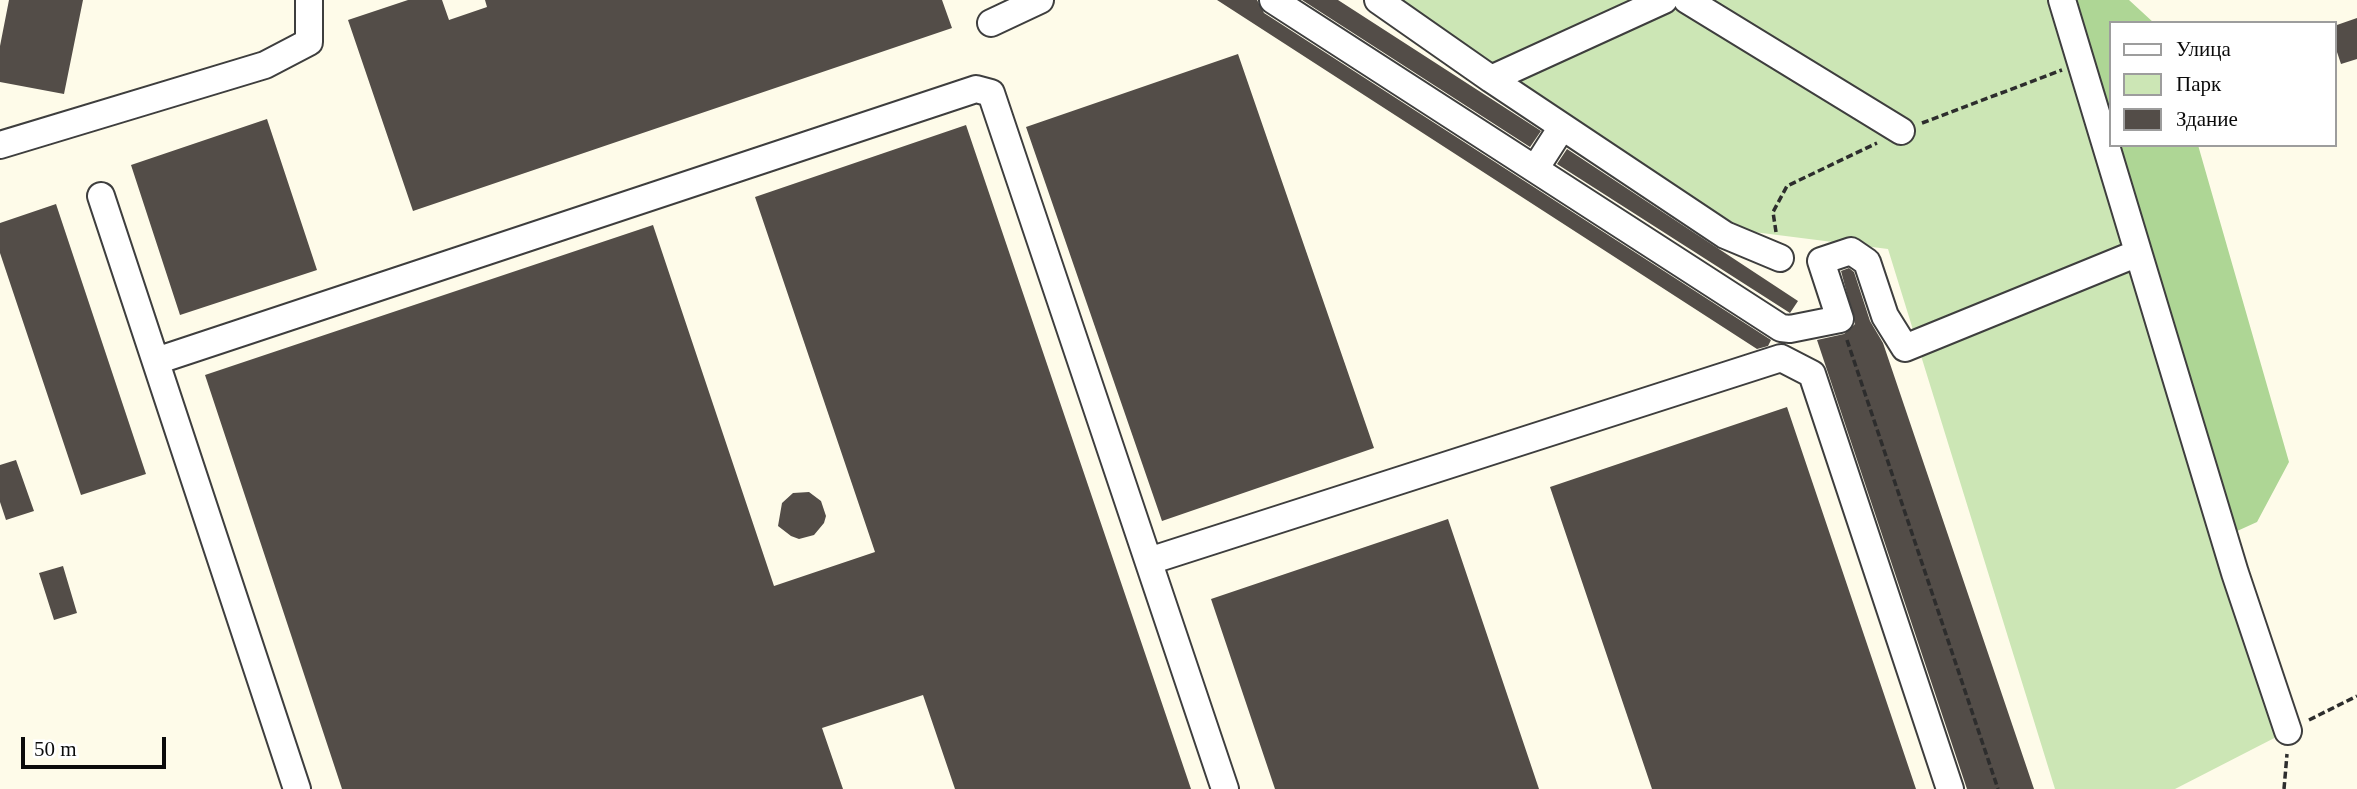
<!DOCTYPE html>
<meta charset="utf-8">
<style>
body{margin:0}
#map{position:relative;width:2357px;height:789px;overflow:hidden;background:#fefbe9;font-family:"Times New Roman",serif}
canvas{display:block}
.legend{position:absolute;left:2109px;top:21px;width:228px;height:126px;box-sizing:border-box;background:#fff;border:2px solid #9d9d9d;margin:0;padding:9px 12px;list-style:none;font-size:21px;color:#0b0b0b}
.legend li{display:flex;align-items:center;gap:14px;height:35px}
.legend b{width:35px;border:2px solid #9d9d9d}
.scale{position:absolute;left:21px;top:737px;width:145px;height:32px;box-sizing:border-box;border:4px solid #0b0b0b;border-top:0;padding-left:9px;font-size:21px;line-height:24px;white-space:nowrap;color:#0b0b0b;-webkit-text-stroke:5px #fff;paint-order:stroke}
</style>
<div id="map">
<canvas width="2357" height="789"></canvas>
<ul class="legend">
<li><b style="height:9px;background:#fff"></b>Улица</li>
<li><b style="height:19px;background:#cce6b5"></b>Парк</li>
<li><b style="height:19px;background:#534d48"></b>Здание</li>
</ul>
<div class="scale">50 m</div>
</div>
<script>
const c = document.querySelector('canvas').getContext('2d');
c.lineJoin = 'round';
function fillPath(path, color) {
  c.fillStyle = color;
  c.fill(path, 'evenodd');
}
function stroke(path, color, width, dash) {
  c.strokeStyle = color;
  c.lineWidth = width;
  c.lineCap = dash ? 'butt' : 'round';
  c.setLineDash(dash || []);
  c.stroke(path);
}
fillPath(new Path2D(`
 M1386,0h676l226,731 -113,58h-120l-167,-540 -142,-18z`), '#cce6b5');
fillPath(new Path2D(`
 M2062,0h67l25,23h-44v122h88l91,317 -32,60 -33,15z`), '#aed695');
fillPath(new Path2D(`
 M9,0h74l-19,94 -64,-12v-36z
 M408,0h34l7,20 38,-13 -2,-7h457l10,28 -539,183 -65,-191z
 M1217,0h40l7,13 507,327 -3,6 -11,3z
 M1302,0h36l203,131 -11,16z
 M2357,18v41l-16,5 -7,-21v-17z
 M1238,54l136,394 -212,73 -136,-394z
 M267,119l50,151 -137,45 -49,-150z
 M966,125l225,664h-236l-32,-94 -101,33 21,61h-501l-137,-414 448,-150 121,361 101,-34 -120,-355z
 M1567,149l231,152 -8,12 -233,-149z
 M56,204l90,270 -65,21 -81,-242v-30z
 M1849,268l5,4 16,49 13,22 151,446h-67l-150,-449 27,-6 11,-10 -14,-53z
 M1787,407l129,382h-264l-102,-302z
 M16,460l18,51 -28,9 -6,-18v-37z
 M809,492l12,9 5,15 -2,7 -10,12 -15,4 -8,-3 -13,-10 4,-23 11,-10z
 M1448,519l91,270h-264l-64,-190z
 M63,566l14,47 -23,7 -15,-47z`), '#534d48');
const minor = new Path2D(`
 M1273,0l508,328 9,1 50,-10 -19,-58 30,-10 16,11 18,54 20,32 233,-95
 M1378,0l113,79 173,-79
 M1687,0l214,131
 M2062,0l173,573 53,158
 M991,23l49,-23
 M1491,79l234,156 55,23
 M0,145l265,-80 44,-23v-42
 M1535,169l27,-42
 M101,196l196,593
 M156,361l820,-272 15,4 234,696
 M1149,561l632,-203 31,16 138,415`);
stroke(minor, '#3e3e3e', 30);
stroke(new Path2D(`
 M1922,123l140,-53
 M1776,232l-3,-20 14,-26 90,-43
 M1847,340l151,449
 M2309,720l48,-24
 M2284,789l3,-35`), '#2d2d2d', 3.5, [7, 3.5]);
stroke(minor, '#fff', 26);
</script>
